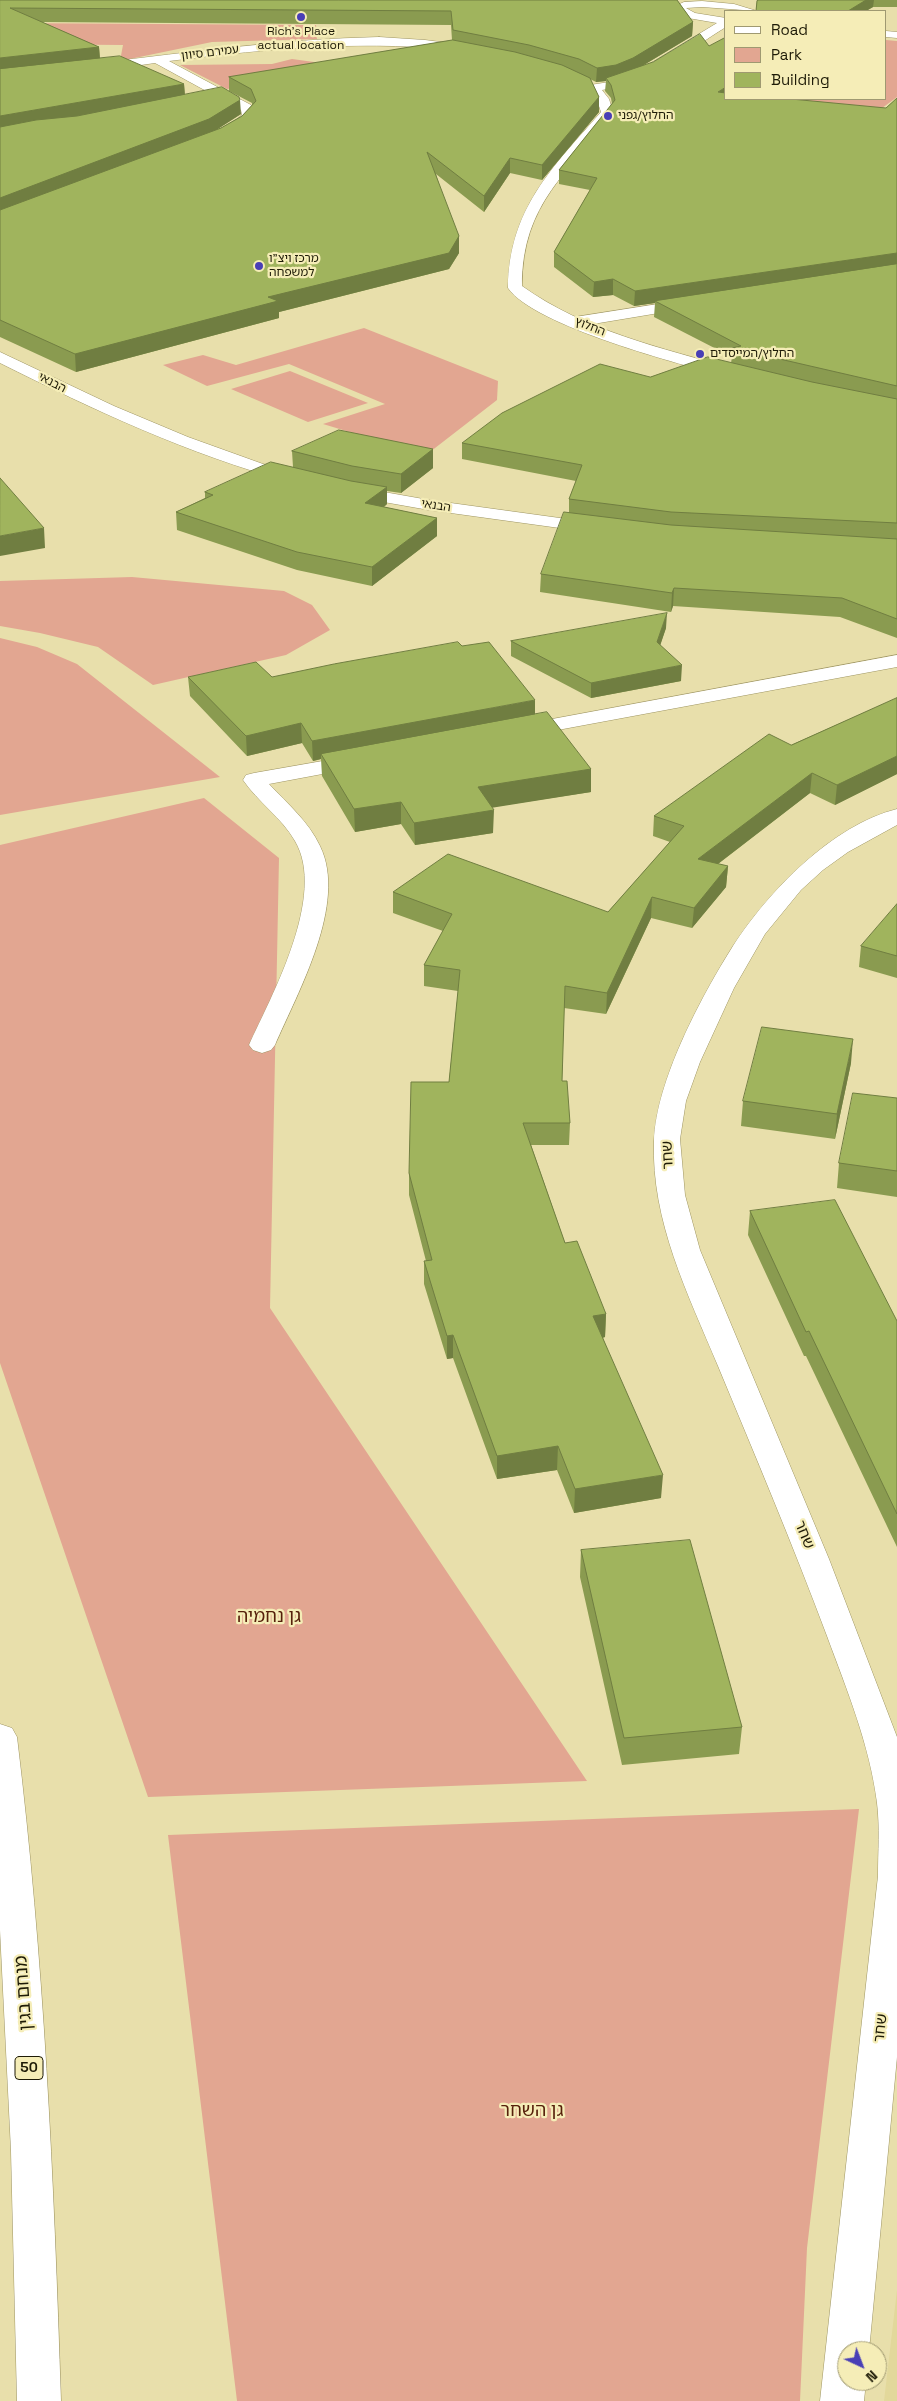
<!DOCTYPE html>
<meta charset="utf-8">
<style>
body{margin:0}
#map{position:relative;width:897px;height:2401px;overflow:hidden;background:#e8dfab;font-family:"Space Grotesk",sans-serif}
canvas{display:block}
.legend{position:absolute;left:724px;top:10px;width:162px;height:90px;box-sizing:border-box;background:#f5edb7;border:1px solid #9f9971;margin:0;padding:6px 9px;list-style:none;font-size:15px;color:#1e1b07}
.legend li{display:flex;align-items:center;gap:10px;height:25px}
.legend b{width:25px;border:1px solid #9f9971}
.north{position:absolute;left:837px;top:2341px;width:50px;height:50px;box-sizing:border-box;background:#f5edb7;border:1px solid #9f9971;border-radius:50%;rotate:137deg;font-size:14px;font-weight:700;line-height:20px;text-align:center;color:#1e1b07}
.north::after{content:'';display:block;margin:auto;width:18px;height:22px;background:#493fb6;clip-path:polygon(50% 0,100% 100%,50% 72%,0 100%)}
</style>
<div id="map">
<canvas width="897" height="2401"></canvas>
<ul class="legend">
<li><b style="height:6px;background:#fff"></b>Road</li>
<li><b style="height:14px;background:#e2a691"></b>Park</li>
<li><b style="height:14px;background:#a0b45d"></b>Building</li>
</ul>
<div class="north">N</div>
</div>
<script>
const c = document.querySelector('canvas').getContext('2d');
c.lineJoin = 'round';
function fillPath(path, color) {
  c.fillStyle = color;
  c.fill(path, 'evenodd');
}
function stroke(path, color, width, dash) {
  c.strokeStyle = color;
  c.lineWidth = width;
  c.lineCap = dash ? 'butt' : 'round';
  c.setLineDash(dash || []);
  c.stroke(path);
}
function label(font, color, halo, rows, align = 'center') {
  c.font = font + ' "Space Grotesk","Noto Sans Hebrew",sans-serif';
  c.lineWidth = 4.5;
  c.setLineDash([]);
  c.textBaseline = 'middle';
  c.strokeStyle = halo;
  c.fillStyle = color;
  for (const [text, x, y, turn = 0] of rows) {
    c.save();
    c.translate(x, y);
    c.rotate((+turn || 0) * Math.PI / 180);
    c.textAlign = isNaN(turn) ? turn : align;
    if (halo) c.strokeText(text, 0, 0);
    c.fillText(text, 0, 0);
    c.restore();
  }
}
fillPath(new Path2D(`
 M897,2290v111h-13z`), '#e2d89b');
fillPath(new Path2D(`
 M0,23l316,2 1,14 -105,3 -92,19 3,-16 -123,-1z
 M886,40l11,1v56l-27,20 -97,-18h113z
 M292,59l22,3 18,10 -105,17 -47,-24 92,-1z
 M364,328l134,53 -1,19 -71,55 -103,-31 62,-20 -96,-40 -82,22 -44,-21 40,-10 33,10z
 M290,371l78,32 -60,19 -77,-33z
 M132,577l152,14 28,14 18,25 -44,25 -133,30 -55,-38 -58,-14 -40,-7v-45z
 M0,638l37,9 40,17 143,113 -220,38z
 M204,798l75,60 -9,450 317,473 -439,16 -148,-434v-518z
 M859,1809l-52,439 -7,153h-563l-69,-566z`), '#e2a691');
const minor = new Path2D(`
 M886,31l11,1v6l-11,-1z
 M379,37l46,3 47,6 6,3 -6,3c-103,-13 -200,-4 -303,9l82,44 4,11 -2,3 -28,19 -6,-4 23,-19 -1,-5 -86,-47 -56,8 -6,-4 6,-4c93,-11 186,-24 280,-26z
 M690,299l8,5 -3,3 -120,20 -8,-5 8,-5z
 M0,352l114,54 74,31 75,27 39,10 3,4 -3,4h-12c-102,-28 -196,-72 -290,-119z
 M350,486l79,14 167,23 6,1 3,4 -3,4 -6,1 -167,-23 -85,-15 -3,-4 3,-4z
 M897,655v12l-377,70 -7,-2 -4,-4 4,-4 7,-2z
 M357,755l8,1 3,5 -3,5 -96,18c18,19 40,38 51,62 28,57 -22,146 -45,199l-4,5 -9,3 -9,-3 -4,-5c23,-50 78,-150 46,-204 -13,-23 -37,-39 -52,-61l3,-5 8,-2z
 M897,809v16l-49,27 -25,18 -22,20 -36,44 -31,54 -34,74 -14,39 -6,38 5,56 15,55 129,309 68,178v320l-28,294h-22v30h19l-2,20h-44l58,-525c0,-24 2,-49 -1,-73 -7,-57 -30,-113 -50,-167 -34,-91 -72,-181 -109,-270 -30,-72 -67,-145 -64,-225 2,-60 47,-144 79,-195 35,-54 99,-121 164,-137z`);
const tertiary = new Path2D(`
 M702,1l32,3 23,7 -55,-4 -16,1 9,5 31,5v9c-39,24 -78,56 -124,63l7,9 4,13c-44,62 -91,90 -91,174 63,45 139,62 213,83l2,3 -8,5c-47,-12 -195,-51 -221,-89 1,-79 44,-120 93,-176l-4,-12 -9,-12 2,-3 26,-4 17,-7 84,-51 -29,-5 -17,-10 13,-6z`);
const motorway = new Path2D(`
 M0,1724l12,4 5,9c27,221 37,442 44,664h-44l-6,-250 -11,-221z`);
stroke(minor, '#9e9563', 1);
stroke(tertiary, '#9e9563', 1);
stroke(motorway, '#9e9563', 1);
fillPath(minor, '#fff');
fillPath(tertiary, '#fff');
fillPath(motorway, '#fff');
fillPath(new Path2D(`
 M0,0h677l16,22 -1,14 -48,29 82,34 160,9 11,-10v540l-57,-21 -167,-11 -2,6 -131,-20 1,-18 28,-61v-14l7,-18 -114,-22v-16l188,-66 81,-14 1,-6 -78,-40 1,-14 -21,3 -21,-11 -20,2 -39,-30v-15l36,-62 -31,-6v-14l53,-66 -1,-6 -6,-7 1,-10 -10,1 -6,-3 9,18v15l-57,68 -32,-7 -26,39 -48,-38 23,79 -10,16 -170,43v6l-203,54 -76,-35zM42,22l409,3 1,15 -223,37v14l23,12v2l-10,11 -21,12 -5,2 25,-16 -56,-19 -1,-11 -84,-26 -1,-11z
 M757,0h140v7h-24l-7,4h-110z
 M433,449v19l-32,25 -14,-2v13l-3,3 53,11v18l-65,50 -75,-16 -120,-40 -1,-18 29,-14v-6l88,-25 -1,-16z
 M666,628l-6,17 21,36 -90,17 -80,-42v-15z
 M188,677h84l263,38 56,54v23l-99,15 1,26 -78,12 -14,-21 -46,8 -33,-56 -1,-17 -8,2 -11,-18 -55,13 -57,-60z
 M897,698v76l-62,31 -25,-12 -92,71 10,2 -2,21 -34,41 -41,-10 -45,96 -42,-6 -2,73 8,42 -1,22h-38l34,98 41,71 -1,23 -2,1 58,160 -87,15 -17,-43 -60,9 -44,-121 -6,1 -23,-75v-23h2l-17,-66v-22l40,-91 9,-91 -34,-5v-21l19,-34 -50,-18v-21l215,20 62,-70 -17,-6 1,-20 137,-71z
 M897,904v74l-38,-11 2,-21z
 M851,1063l-16,76 -94,-13 2,-25z
 M897,1098v99l-60,-9 2,-25z
 M750,1211l147,110v226l-91,-191h-2l-56,-121z
 M581,1550l161,177 -3,27 -117,11 -42,-188z`), '#8a9b50');
fillPath(new Path2D(`
 M866,0h8l-1,7 -7,4h-18z
 M693,22l-1,14 -60,36 -26,6v3l-10,1 1,-14z
 M99,47l1,14 -100,11v-14z
 M184,84l1,14 -185,33v-15z
 M726,87v12l-8,-7z
 M599,97v15l-57,68v-15z
 M240,100l1,14 -31,20 -210,81v-17z
 M510,158v15l-26,39v-16z
 M459,236v17l-10,16 -170,43v6l-203,54 -1,-18 193,-57z
 M897,253v15l-242,33v2l-21,3 1,-15z
 M613,279v16l-20,2 1,-15z
 M433,449v19l-32,25v-19z
 M387,487v17l-21,17 -1,-18z
 M437,518v18l-65,50v-19z
 M44,528l1,20 -45,8v-20z
 M674,588l-1,18 -2,6 1,-19z
 M667,613l-1,15 -10,30 1,-16z
 M682,665l-1,16 -90,17v-15z
 M535,700v20l-214,34v5l-8,2 -1,-20z
 M301,723l1,20 -55,13 -1,-20z
 M897,756v18l-62,31 2,-20z
 M591,769v23l-113,18v-23z
 M812,773l-2,20 -113,87 1,-21z
 M401,802v22l-46,8 -1,-23z
 M494,810l-1,23 -78,12 -1,-22z
 M728,866l-2,21 -34,41 2,-20z
 M652,897l-1,21 -45,96 1,-21z
 M853,1039l-2,24 -16,76 2,-25z
 M606,1314l-1,23 -13,2 1,-23z
 M453,1335v23l-6,1v-23z
 M558,1446l-1,24 -60,9v-23z
 M663,1475l-2,23 -87,15 1,-24z`), '#707e41');
const building = new Path2D(`
 M0,0h677l16,22 -60,36 -17,7 -19,3 -18,-9 -50,-14 -76,-15 -2,-19 -441,-3 89,39 -99,11z
 M759,0h107l-18,11h-92l1,-10z
 M700,34l9,12 17,-9v50l-8,5 8,1v6h65l95,9 11,-10v155l-262,38 -22,-12 -19,3 -40,-30 43,-74 -38,-8 56,-70 -4,-15 -5,-7 47,-16z
 M453,40l62,12 47,13 28,13 9,19 -57,68 -32,-7 -26,38 -57,-44 32,84 -10,17 -181,44 10,4 -203,53 -75,-34v-110l221,-82 21,-12 14,-15 -5,-12 -22,-12z
 M120,56l64,28 -184,32v-47z
 M222,87l17,10 1,3 -31,19 -209,79v-71l36,-7 41,-4z
 M897,264v122l-165,-38 9,-2 -86,-45z
 M708,357l104,25 85,17v124l-226,-11 -102,-13 13,-34 -120,-22 40,-30 98,-49 50,13z
 M339,430l94,19 -32,25 -49,-8 -60,-15z
 M271,462l80,19 36,6 -22,16 72,15 -65,49 -75,-15 -121,-40 37,-17 -8,-3z
 M0,478l44,50 -44,8z
 M564,512l107,13 226,14v80l-55,-21 -168,-10 -2,5 -131,-19z
 M667,613l-10,29 25,23 -91,18 -80,-42z
 M458,642l4,4 27,-4 46,58 -223,41 -11,-18 -55,13 -58,-59 68,-15 16,15 62,-13z
 M897,698v58l-60,29 -25,-12 -114,86 30,7 -34,42 -42,-11 -45,96 -42,-7 -3,95h5l3,42h-47l42,120 12,-2 29,73 -13,2 70,159 -88,14 -17,-43 -61,10 -44,-121 -6,1 -23,-75 8,-1 -23,-87 2,-91h38l11,-112 -36,-5 28,-51 -59,-22 55,-38 160,58 76,-86 -30,-10 115,-82 22,11z
 M547,712l44,57 -113,18 16,23 -80,13 -13,-21 -47,7 -33,-55z
 M897,904v52l-36,-10z
 M762,1027l91,12 -16,75 -94,-13z
 M853,1093l44,5v73l-58,-8z
 M835,1200l62,121v193l-88,-183 -3,1 -56,-121z
 M690,1540l52,187 -118,11 -43,-188z`);
fillPath(building, '#a0b45d');
stroke(building, '#707e41', 1);
for (const [x, y, r, color] of [
 [301,17,5,"#493fb6"],
 [608,116,5,"#493fb6"],
 [259,266,5,"#493fb6"],
 [700,354,5,"#493fb6"]
]) {
  const dot = new Path2D();
  dot.arc(x, y, r, 0, 2 * Math.PI);
  c.fillStyle = color;
  c.fill(dot);
  stroke(dot, '#f5edb7', 2);
}
label('12px', '#1e1b07', '#f5edb7', [
 ["Rich's Place",301,32,"center"],
 ["actual location",301,46,"center"],
 ["החלוץ/גפני",618,116],
 ["מרכז ויצ\"ו",269,259],
 ["למשפחה",269,273],
 ["החלוץ/המייסדים",710,354]
], 'left');
label('12px', '#1e1b07', '#f5edb7', [
 ["עמירם סיוון",210,53,-7],
 ["החלוץ",590,327,21],
 ["הבנאי",52,383,27],
 ["הבנאי",436,506,9]
]);
for (const [x, y, w] of [
 [29,2068,28]
]) {
  const box = new Path2D();
  box.roundRect(x - w / 2, y - 11.5, w, 23, 4);
  c.fillStyle = '#f5edb7';
  c.fill(box);
  stroke(box, '#1e1b07', 1);
}
label('bold 14px', '#1e1b07', null, [
 ["50",29,2068]
]);
label('15px', '#1e1b07', '#f5edb7', [
 ["שחר",668,1155,-93],
 ["שחר",804,1535,67],
 ["שחר",881,2028,-84]
]);
label('18px', '#56200b', '#f5edb7', [
 ["גן נחמיה",269,1617],
 ["גן השחר",532,2111]
]);
label('18px', '#1e1b07', '#f5edb7', [
 ["מנחם בגין",24,1993,-94]
]);
</script>
